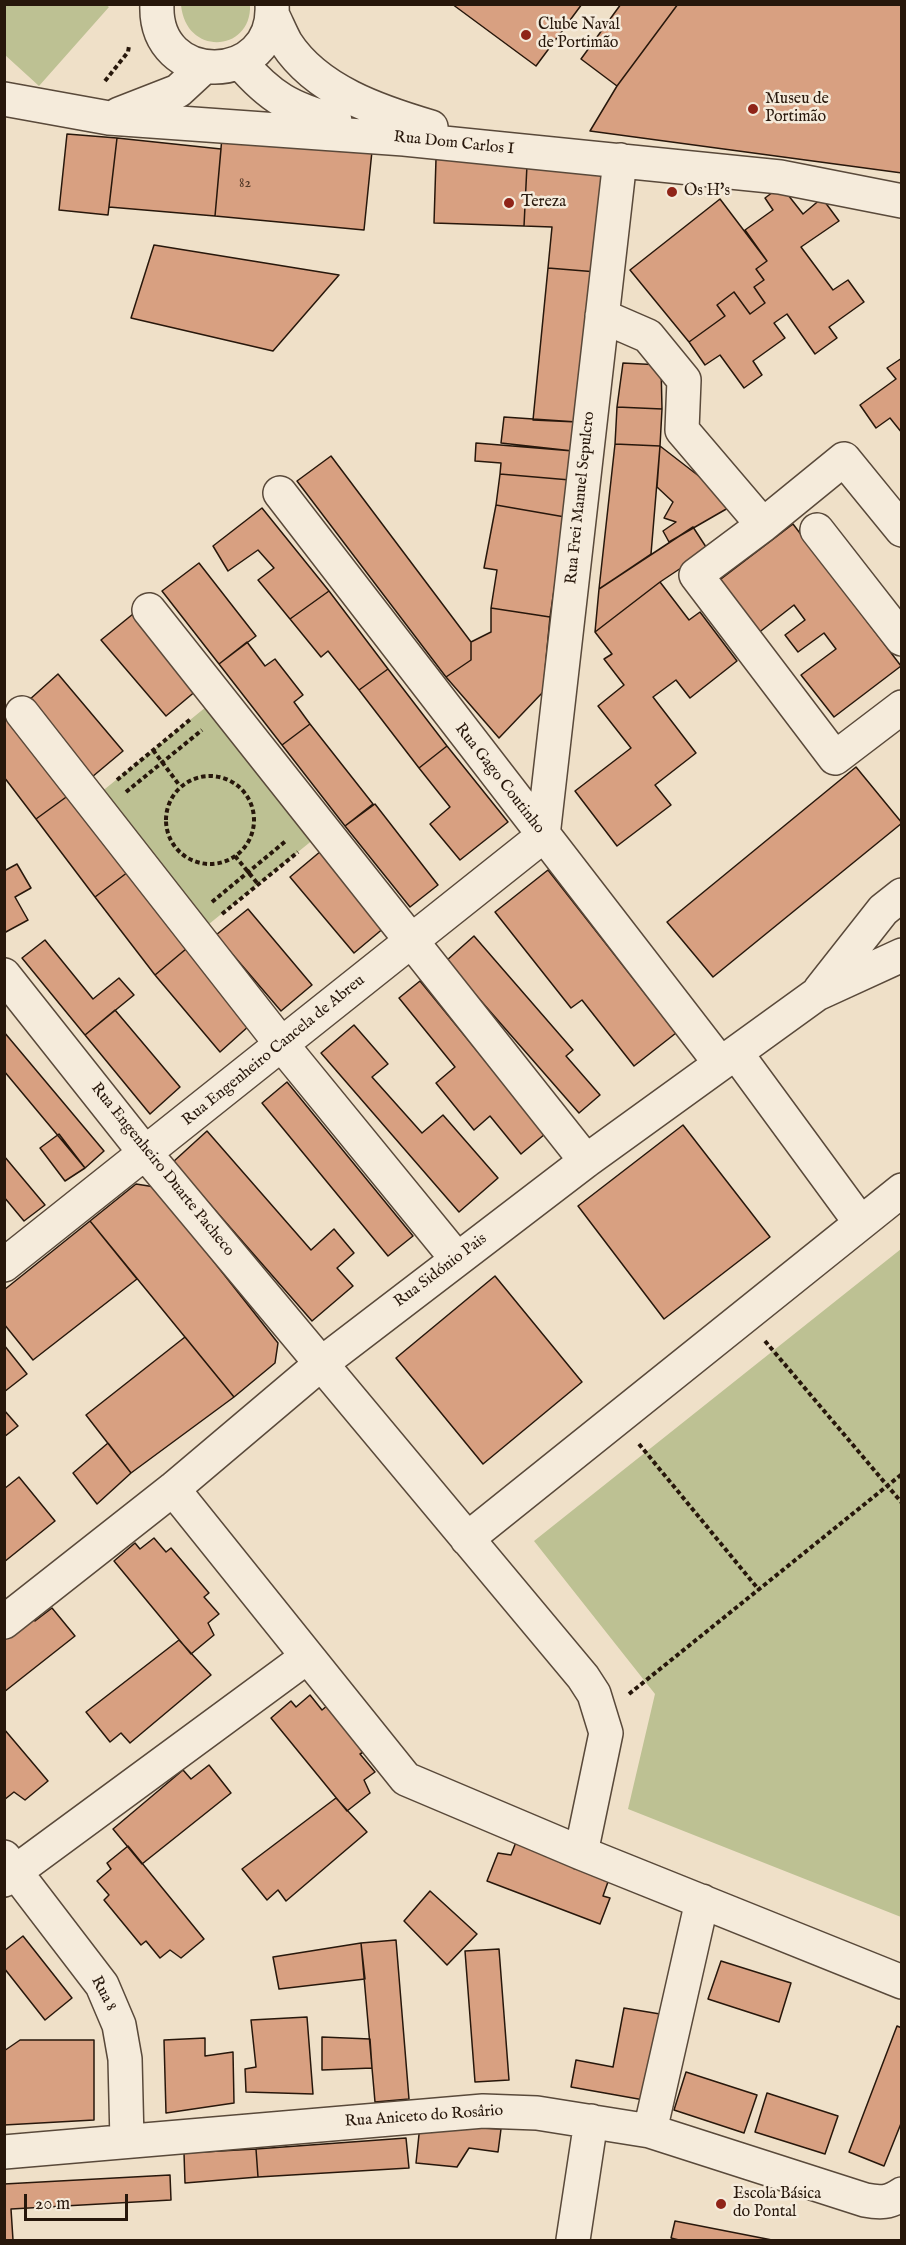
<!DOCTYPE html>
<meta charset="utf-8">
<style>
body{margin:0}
#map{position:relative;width:906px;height:2245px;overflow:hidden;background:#efe0c8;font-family:"IM FELL English",serif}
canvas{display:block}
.frame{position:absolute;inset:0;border:6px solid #27170b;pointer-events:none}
.scale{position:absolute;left:24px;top:2194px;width:104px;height:27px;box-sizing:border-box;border:3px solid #27170b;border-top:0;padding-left:8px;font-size:18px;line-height:21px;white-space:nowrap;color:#27170b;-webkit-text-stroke:4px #f5ebdb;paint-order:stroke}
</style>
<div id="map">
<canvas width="906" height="2245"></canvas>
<div class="frame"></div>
<div class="scale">20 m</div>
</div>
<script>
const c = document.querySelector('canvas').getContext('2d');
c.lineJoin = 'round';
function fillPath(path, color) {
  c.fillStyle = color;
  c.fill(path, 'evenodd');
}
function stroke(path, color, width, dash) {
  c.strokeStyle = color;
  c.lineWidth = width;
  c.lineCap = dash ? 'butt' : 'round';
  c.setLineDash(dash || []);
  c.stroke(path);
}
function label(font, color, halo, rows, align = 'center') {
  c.font = font + ' "IM FELL English",serif';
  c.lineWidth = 5;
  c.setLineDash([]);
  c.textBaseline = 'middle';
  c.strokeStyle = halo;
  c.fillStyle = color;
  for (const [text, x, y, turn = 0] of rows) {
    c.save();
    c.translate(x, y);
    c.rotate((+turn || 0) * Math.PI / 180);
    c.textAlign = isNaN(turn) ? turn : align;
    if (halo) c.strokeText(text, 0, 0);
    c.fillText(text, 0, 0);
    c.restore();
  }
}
fillPath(new Path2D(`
 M106,5l3,2 -70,79 -34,-31v-50z
 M181,5h69c2,47 -64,52 -69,0z
 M206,707l108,132 -105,85 -109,-131z
 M901,1249v668l-273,-108 27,-115 -121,-153z`), '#bdc193');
const building = new Path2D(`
 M452,4h130l-46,62z
 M621,4h57l-61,82 -36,-27z
 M678,4h224v169l-312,-42 27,-45z
 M67,134l50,4 -9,77 -49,-5z
 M222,137l150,14 -8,79 -149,-14z
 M117,138l104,11 -6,67 -106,-9z
 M436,159l91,6 -3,61 -90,-3z
 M527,165l67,2 9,13 -6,92 -49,-4 4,-41 -28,-1z
 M781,186l22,28 19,-16 17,23 -38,26 32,43 15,-10 16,22 -35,25 8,11 -22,16 -28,-40 -13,9 11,15 -32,23 9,14 -18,13 -24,-33 -15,10 -16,-23 36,-26 -8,-11 17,-13 16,22 15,-11 -11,-16 10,-7 -8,-11 11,-8 -22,-31 28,-20 -8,-12z
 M720,199l47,62 -11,8 8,11 -10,7 11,16 -15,11 -16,-22 -17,13 8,11 -36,26 -59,-72z
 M154,245l185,30 -66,76 -142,-33z
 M548,268l49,4 -20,150 -44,-2z
 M902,358v75l-12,-15 -14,10 -16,-23 36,-26 -9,-11z
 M623,363l38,2 1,44 -45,-2z
 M617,407l45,2 -2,37 -45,-2z
 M504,417l73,5 -4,29 -72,-8z
 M476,443l97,8 -3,29 -70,-6 1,-11 -26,-2z
 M615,444l45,2 -9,108 -52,35z
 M660,446l75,58 -66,38 -6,-11 13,-9 -12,-4 9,-16 -16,-15z
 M331,456l140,186v18l-25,17 -149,-196z
 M500,474l70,6 -5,37 -69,-12z
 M496,505l69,12 -15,100 -59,-9 6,-38 -13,-2z
 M262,508l67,83 -39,28 -32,-39 16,-12 -16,-18 -30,21 -15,-25z
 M793,524l108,142 -67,51 -33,-42 35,-26 -12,-16 -26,19 -13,-17 20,-15 -11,-15 -37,29 -40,-52z
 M693,527l15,23 -48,32 -65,50 4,-43z
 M199,563l57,73 -37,28 -57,-73z
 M660,582l29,38 11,-8 37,49 -47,37 -14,-18 -23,17 43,56 -41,32 16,20 -54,41 -42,-55 56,-43 -33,-42 26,-21 -20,-26 8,-5 -17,-22z
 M329,591l59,78 -29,21 -31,-39 -7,6 -31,-38z
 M491,608l59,9 -7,75 -44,46 -53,-61 25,-17v-18l20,-10z
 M133,614l64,76 -31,26 -65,-76z
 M247,642l18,24 10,-7 28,36 -9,7 16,22 -28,21 -63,-81z
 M388,669l59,77 -28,22 -60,-78z
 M58,674l65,77 -31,26 -64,-76z
 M11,717l58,78 -33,24 -32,-42v-56z
 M310,724l63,80 -28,22 -63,-81z
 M447,746l61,76 -48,38 -30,-36 20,-17 -31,-39z
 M856,767l46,56 -189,154 -46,-55z
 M69,795l59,77 -33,25 -59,-78z
 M375,804l63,81 -28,22 -65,-81z
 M321,851l64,76 -31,26 -64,-76z
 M17,864l14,24 -16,9 13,23 -24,13v-62z
 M548,870l128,163 -42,33 -52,-66 -11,8 -76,-96z
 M128,872l58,77 -31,26 -60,-78z
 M248,909l64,76 -31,26 -65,-76z
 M474,936l99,114 -7,6 34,39 -21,18 -133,-152z
 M45,940l48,59 26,-21 15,17 -49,40 -63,-77z
 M186,949l64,76 -30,27 -65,-77z
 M420,981l125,153 -24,20 -31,-38 -16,14 -38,-47 19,-16 -56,-69z
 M115,1010l65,77 -30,27 -65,-79z
 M354,1025l34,39 -16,13 50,56 21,-18 55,63 -39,34 -138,-159z
 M4,1032l100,119 -19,17 -81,-97z
 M287,1082l126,154 -25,20 -126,-153z
 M683,1125l87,112 -106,82 -86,-113z
 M207,1131l104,119 23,-21 20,24 -17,15 16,18 -41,35 -139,-159z
 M59,1134l26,34 -20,13 -25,-33z
 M4,1156l41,49 -21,16 -20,-24z
 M136,1184l19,3 123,156 -3,20 -41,34 -144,-176z
 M90,1221l47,58 -104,81 -29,-36v-34z
 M495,1276l87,106 -99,82 -87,-106z
 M185,1337l49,60 -103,76 -45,-58z
 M4,1345l23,29 -23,18z
 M4,1410l14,16 -14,11z
 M108,1443l23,30 -34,31 -24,-31z
 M19,1477l36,44 -51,41v-73z
 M154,1538l12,14 5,-4 38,45 -5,4 15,17 -11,9 6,12 -23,19 -77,-93 21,-18 5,6z
 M52,1608l23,28 -71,56v-60l24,-19 7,8z
 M179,1640l32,35 -81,68 -9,-10 -11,9 -24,-30z
 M310,1695l12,15 6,-5 37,46 -5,3 15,18 -11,8 6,13 -23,18 -76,-93 20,-17 5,6z
 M4,1729l44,52 -23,19 -11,-8 -10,8z
 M209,1765l22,28 -89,71 -29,-35 70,-59 8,9z
 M336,1798l31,34 -81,69 -8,-11 -11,10 -25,-31z
 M516,1842l93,37 -6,17 7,2 -10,26 -113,-43 11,-28 13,2z
 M128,1846l76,93 -23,19 -11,-8 -10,8 -14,-17 -5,4 -37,-45 5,-5 -12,-14 14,-12 -4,-6z
 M430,1891l47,43 -30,31 -43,-44z
 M23,1936l49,62 -27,22 -41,-52v-17z
 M396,1940l13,159 -34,3 -14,-159z
 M361,1943l4,36 -86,10 -6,-32z
 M499,1949l10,131 -34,2 -10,-131z
 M721,1961l70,22 -12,39 -71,-23z
 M624,2008l36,6 -16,86 -73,-13 5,-27 37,7z
 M307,2017l6,77 -67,-2 -1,-23 11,-2 -5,-47z
 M897,2026l5,2v93l-18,45 -35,-14z
 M322,2037l48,2 2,29 -50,2z
 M205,2038v18l28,-4 1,51 -68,10 -2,-73z
 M20,2040h74v80l-90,5v-74z
 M686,2072l71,23 -13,38 -70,-23z
 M767,2093l71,23 -13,38 -70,-22z
 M420,2125l81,4 -3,23 -29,-4 -12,19 -41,-4z
 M406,2138l3,30 -151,9 -2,-28z
 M256,2149l2,28 -73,6 -1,-30z
 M170,2175l1,25 -160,9 2,31h-9v-56z
 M675,2221l97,19h-93l-8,-2z`);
fillPath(building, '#d8a081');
stroke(building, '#27170b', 1.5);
const minor = new Path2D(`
 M157,4c-4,85 120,83 115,0
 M272,14c5,10 9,20 14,29 31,48 94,69 145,84
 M240,62c31,36 50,46 95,59
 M4,99l105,19 295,21 376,38 122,24
 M119,114l59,-23 26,-24
 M602,316l46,20 36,44 -2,50 81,95 81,-66 58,71
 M280,493l440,570
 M763,525l-67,50 139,183 67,-51
 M817,530l85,109
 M149,610l437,551
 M22,713l260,332 175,214
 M4,975l142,179 437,523 11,17 12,39 -25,120
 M820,990l63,-80 19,-15
 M736,1053l124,169
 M4,1265l539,-429 77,-676
 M173,1489l233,290 175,74 321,129
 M467,1539l435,-349
 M4,1622l169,-133 149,-126 264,-202 231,-167 85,-39
 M4,1857l98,128 17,40 6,34 2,82
 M4,1880l303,-223
 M650,2131l52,-230
 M4,2152l479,-41 54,2 113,18 215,69c15,3 24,3 37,-6
 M573,2240l18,-119`);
stroke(minor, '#59493a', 36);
stroke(new Path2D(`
 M105,81l23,-29 1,-6
 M153,750l27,36
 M166 820a44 44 0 1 1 88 0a44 44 0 1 1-88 0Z
 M117,780l75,-62
 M126,792l76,-62
 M235,856l23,28
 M212,902l75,-62
 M222,914l76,-62
 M765,1341l137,162
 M639,1444l120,146
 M629,1694l273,-220`), '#27170b', 4, [4.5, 3]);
stroke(minor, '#f5ebdb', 33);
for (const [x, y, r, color] of [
 [526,35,6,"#8f2418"],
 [753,109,6,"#8f2418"],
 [672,192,6,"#8f2418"],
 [509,203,6,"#8f2418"],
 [721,2204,6,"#8f2418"]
]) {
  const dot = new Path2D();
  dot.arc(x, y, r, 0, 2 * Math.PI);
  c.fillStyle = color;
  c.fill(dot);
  stroke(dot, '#f5ebdb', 2);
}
label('14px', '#533928', null, [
 ["82",245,184]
]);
label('16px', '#27170b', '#f5ebdb', [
 ["Clube Naval",538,26],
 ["de Portimão",538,44],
 ["Museu de",765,100],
 ["Portimão",765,118],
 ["Os H's",684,192],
 ["Tereza",521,203],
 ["Escola Básica",733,2195],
 ["do Pontal",733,2213]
], 'left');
label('16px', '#27170b', '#f5ebdb', [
 ["Rua Dom Carlos I",454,144,6],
 ["Rua Frei Manuel Sepulcro",581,498,-84],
 ["Rua Gago Coutinho",499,779,52],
 ["Rua Engenheiro Cancela de Abreu",274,1051,-39],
 ["Rua Engenheiro Duarte Pacheco",162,1170,51],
 ["Rua Sidónio Pais",441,1271,-37],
 ["Rua 8",103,1994,62],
 ["Rua Aniceto do Rosârio",424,2117,-4]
]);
</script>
